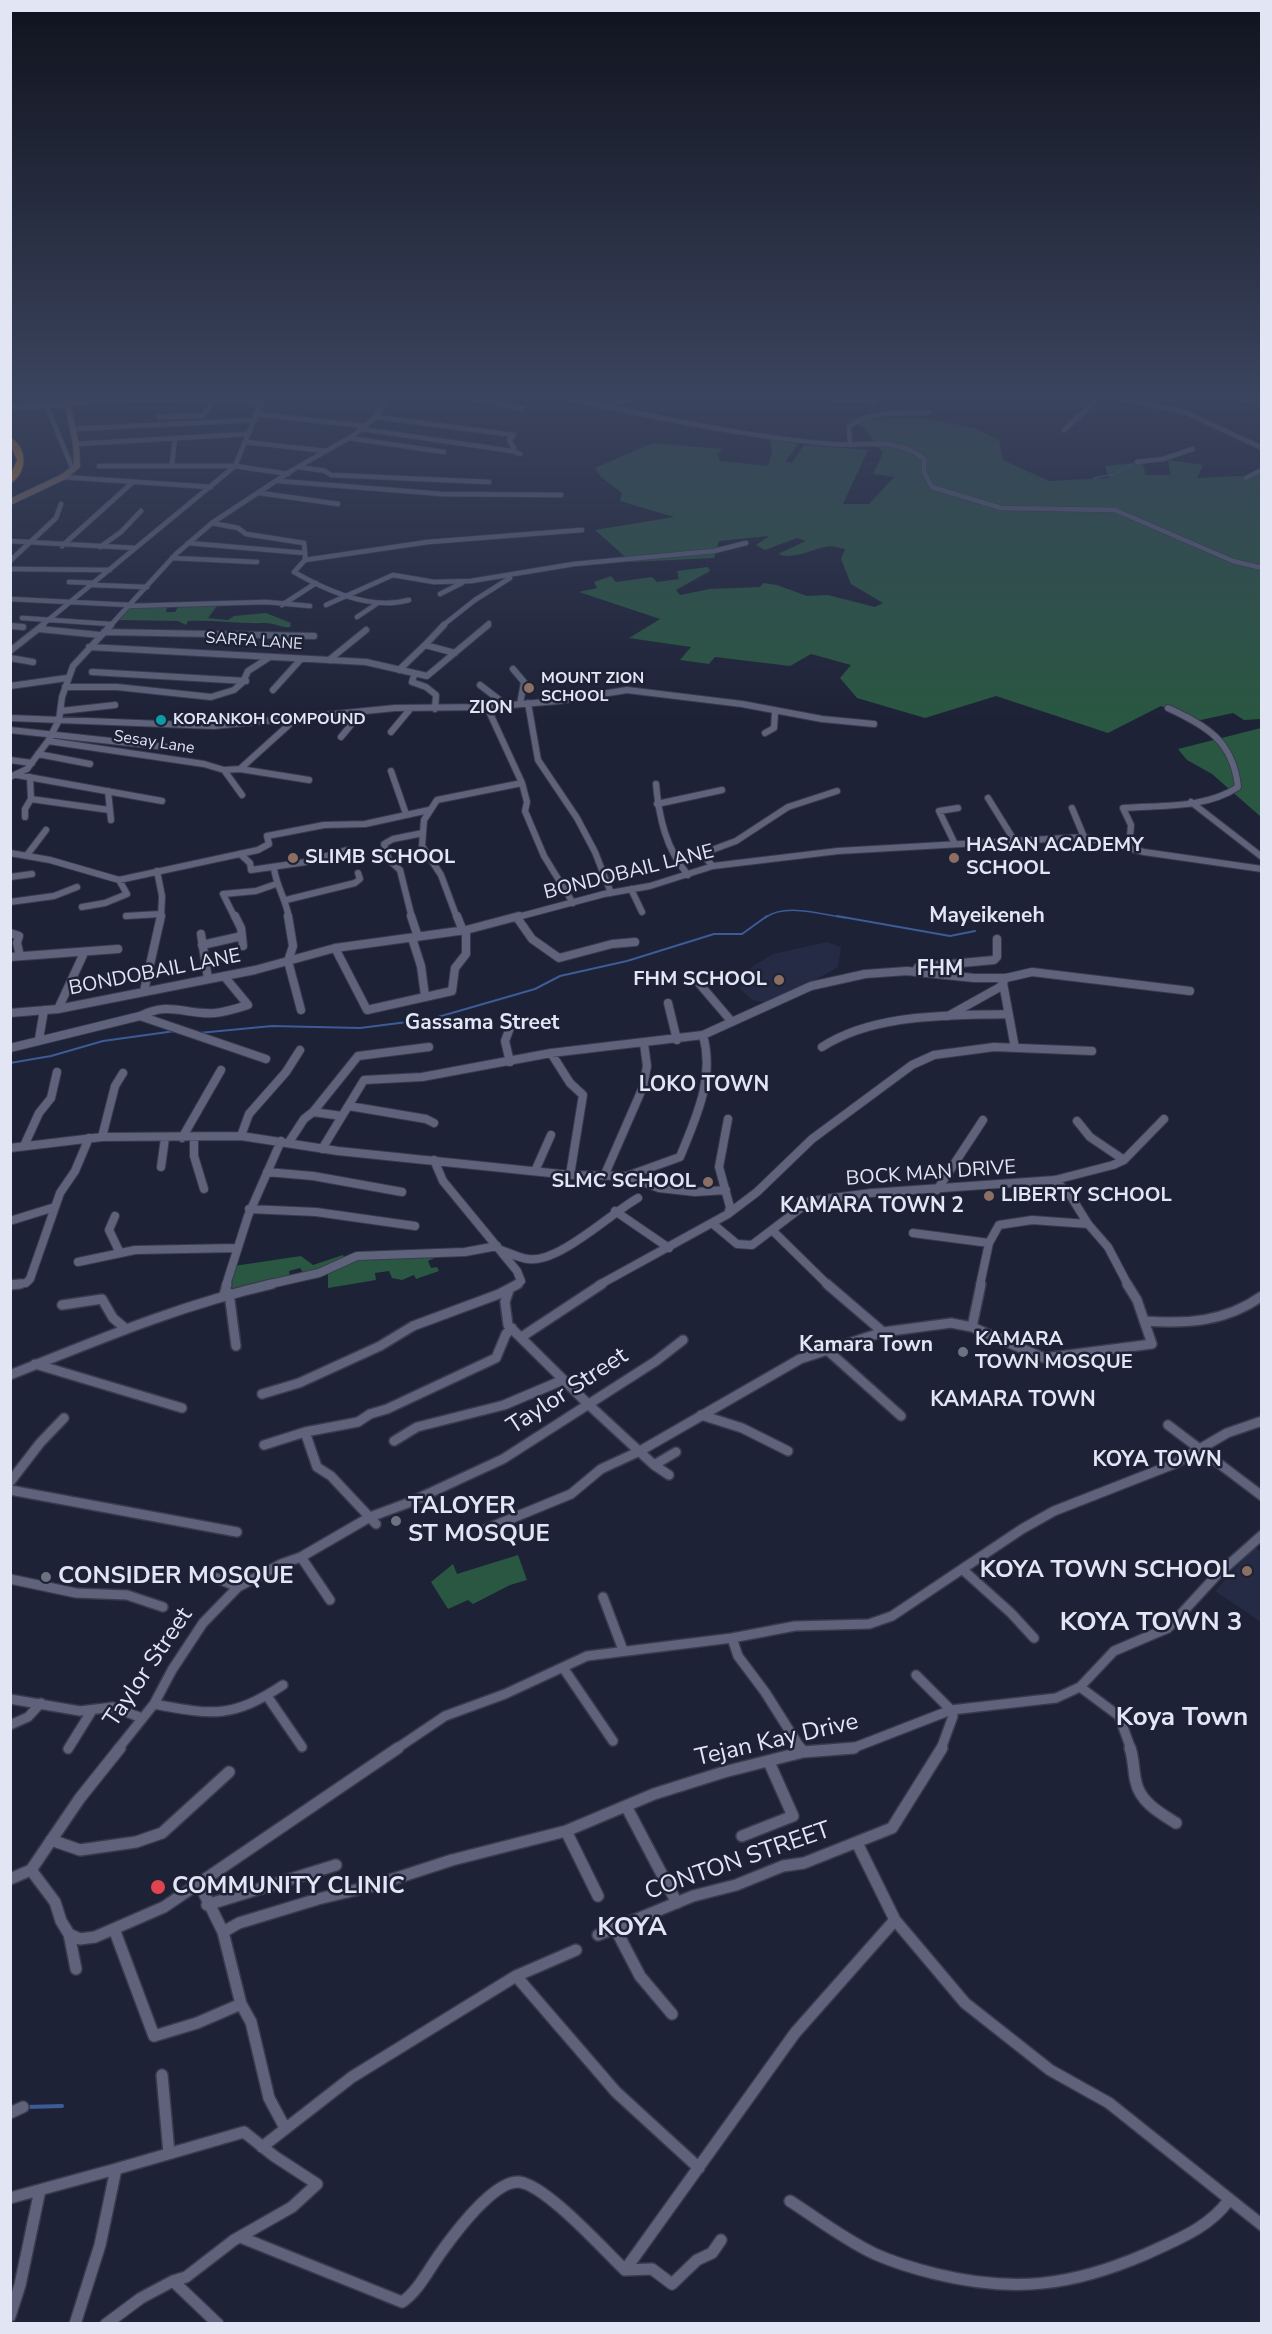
<!DOCTYPE html>
<style>
body{margin:0}
#map{position:relative;width:1272px;height:2334px;overflow:hidden;background:#1e2237;font-family:"Nunito Sans",sans-serif}
canvas{display:block}
.frame{position:absolute;inset:0;border:12px solid #e2e5f3;pointer-events:none}
</style>
<div id="map">
<canvas width="1272" height="2334"></canvas>
<div class="frame"></div>
</div>
<script>
const c = document.querySelector('canvas').getContext('2d');
c.lineJoin = 'round';
function fillPath(path, color) {
  c.fillStyle = color;
  c.fill(path, 'evenodd');
}
function stroke(path, color, width, dash) {
  c.strokeStyle = color;
  c.lineWidth = width;
  c.lineCap = dash ? 'butt' : 'round';
  c.setLineDash(dash || []);
  c.stroke(path);
}
function label(font, color, halo, rows, align = 'center') {
  c.font = font + ' "Nunito Sans",sans-serif';
  c.lineWidth = 5;
  c.setLineDash([]);
  c.textBaseline = 'middle';
  c.strokeStyle = halo;
  c.fillStyle = color;
  for (const [text, x, y, turn = 0] of rows) {
    c.save();
    c.translate(x, y);
    c.rotate((+turn || 0) * Math.PI / 180);
    c.textAlign = isNaN(turn) ? turn : align;
    if (halo) c.strokeText(text, 0, 0);
    c.fillText(text, 0, 0);
    c.restore();
  }
}
fillPath(new Path2D(`
 M827,942l14,5 -3,20 -66,37 -20,-4 -12,-11 5,-18 28,-17z
 M1255,1547l6,5v70l-46,-31z`), '#262b45');
fillPath(new Path2D(`
 M916,417l58,11 25,12 4,20 46,21 60,-3 -4,-12 37,-4 4,13h24l-2,-15 35,5 -6,13 64,-3v244l-17,1 -11,-7 -37,8 -35,-15 -53,27 -112,-37 -71,22 -68,-20 -17,-20 11,-13 -40,-11 -21,12 -75,-9 -6,7 -29,-4 11,-13 -62,-9 31,-19 -81,-27 18,-4 -3,-6 17,-6 5,6 36,-5 5,5 22,-3 -2,-8 31,-4 2,4 -34,19 4,5 30,-6 50,-2 3,-4 14,2 30,11 21,-1 47,12 8,-4 -32,-19 -10,-25 4,-10c-7,-1 -14,-4 -20,-2 -14,3 -32,13 -47,7l28,-13 -9,-3 -32,12 -9,-5 13,-9 -50,5 -5,17 -83,4 -36,-32 79,-13 -54,-16 2,-8 -21,-16 -6,-9 57,-25 71,6 -6,5 3,7 48,5 4,-14 -2,-12 28,4 -13,18 7,1 12,-18 64,5 -25,54h26l25,-27 -21,-3 10,-21 -19,-26 -18,-7z
 M217,606l-9,12 20,2 6,-4 32,-3 25,10 -1,4c-9,1 -16,-4 -24,-4 -26,1 -51,-3 -78,-2l-2,4 -8,-4 -59,-1 12,-13h36l-1,5h9l3,-5z
 M1261,728v89l-49,-43 -25,-14 -9,-11z
 M438,1254l-1,3 -9,4 3,7 6,-1 2,4 -23,8 -2,-4 -12,5 -10,-2 -3,-7 -14,2 1,7 -48,8v-17l31,-13z
 M343,1255l2,4 -27,12 -14,3 -4,-6 -11,3 1,6 -59,15 -2,-4 5,-22 67,-10 12,9z
 M518,1555l9,25 -17,5 -37,19 -5,-4 -20,9 -17,-27 22,-18 4,10z`), '#295741');
stroke(new Path2D(`
 M1094,478l21,-4 15,-9
 M765,918c19,-15 57,-4 80,0`), '#3c5c98', 1.5);
stroke(new Path2D(`
 M837,916l113,20 25,-5
 M199,1033l73,-7 88,2 71,-9 104,-30 25,-13 67,-15 87,-27h28l25,-18
 M10,1063l41,-7 52,-15 72,-10`), '#3c5c98', 2);
stroke(new Path2D(`
 M26,2107l36,-1`), '#3c5c98', 4);
fillPath(new Path2D(`
 M1210,394h14l38,9v4z`), '#3c5c98');
const streetFar4 = new Path2D(`
 M42,394l31,76
 M448,394l74,14
 M544,394c95,19 191,42 288,50 32,3 66,-8 92,15v13l8,15 69,21 114,2 118,51 29,7
 M822,394l10,5h45l-5,3 2,2
 M956,394l24,4 8,-4
 M1101,394l86,19 75,35
 M583,402l17,-8
 M67,404l76,-5 120,4
 M607,406l36,-12
 M10,407l57,-2
 M255,414l110,12
 M159,417l43,-1 12,-15
 M376,417l138,18 -5,5 5,8 -2,3 8,3
 M72,429l183,-9
 M361,429l151,22
 M1064,430l29,-27
 M348,438l96,14
 M245,442l81,9
 M76,444l172,-10
 M850,445l-1,-18c21,-18 54,-12 80,-15
 M1137,462l26,-3 30,-10
 M172,464l3,-26
 M99,466h136l53,8
 M299,467l26,4 6,4 158,7
 M63,477l148,10
 M1246,478l16,-8
 M279,481l163,13 119,1
 M260,493l78,11
 M212,523l26,5 8,6 58,9 1,10
 M10,541l125,7
 M188,543l117,10v7
 M62,546l71,-64
 M100,547l21,-15 20,-21
 M172,558l85,4
 M10,561l46,-43 5,-14
 M10,569l100,1
 M69,582l26,1
 M93,585l54,2
 M440,594l22,-11
 M10,599l120,6
 M409,600c-38,11 -82,-9 -115,-28l11,-12 123,-18 154,-12
 M282,605l34,-22
 M326,605l67,-30 41,7 37,-1 103,-17 140,-13 32,-8
 M129,606l137,-4 44,4
 M357,617l21,-14
 M22,618l88,6
 M41,626l194,-160 30,-72
 M110,626l66,-72 36,-31 79,-52 63,-36 22,-18 12,-23
 M442,626l33,-26 35,-22
 M487,626l2,-3`);
const streetFar3 = new Path2D(`
 M444,625l-19,20 30,8
 M10,626l13,1
 M39,629l61,6
 M104,632l210,4
 M89,647l277,15 61,14 61,-51
 M10,651l33,-26
 M10,658l23,4
 M329,660l37,-30
 M513,669l11,13 -4,22
 M399,670l26,-25
 M92,672l154,9
 M414,675l-2,7 14,5 10,8 -1,14
 M480,685l26,20
 M10,686l57,-8
 M65,687h52l94,10 23,-7 9,-8 5,-11 22,-14
 M273,690l28,-31
 M528,703l10,57 39,58 18,34 16,41
 M487,707l35,76 5,19 -2,9 19,45 29,47
 M61,711l54,-6
 M10,718l204,8 181,-18 92,-1 71,-6 69,-11 115,14 80,15 52,5
 M10,730l156,17
 M391,732l20,-24
 M765,733l9,-5 1,-16
 M341,737l14,-17v-6
 M48,741l156,23 20,6 18,25
 M38,754l52,10
 M10,760l22,3
 M240,769l69,11
 M224,770l16,-1 52,-47v-5
 M391,771l15,43
 M17,775l145,26
 M10,777l17,-8 21,-28 11,-21 3,-23 11,-31 38,-41
 M30,777l1,22 78,11
 M656,784c3,34 10,65 32,91
 M108,791l3,29
 M988,798l26,42
 M1191,802l71,55
 M657,804l65,-14
 M1072,808l12,29
 M25,817v-8l6,-10
 M423,833l-1,13 19,29 16,43
 M955,844l-16,-33 19,-3
 M1129,848l2,-23 -8,-17c38,-3 82,1 115,-21 -5,-46 -31,-61 -70,-79
 M10,853l40,7 69,20 139,-30 11,-6 -2,-8 57,-11 41,-1 64,-14
 M240,854l10,9 1,7 55,-8 41,-12
 M27,855l19,-25
 M713,866l-12,-12 35,-13 52,-34 49,-16
 M274,868c2,18 12,31 15,50
 M157,871l5,25 -1,22
 M10,877l22,-3
 M631,889l11,23
 M286,900l69,-17 5,-4 -2,-6
 M10,902l44,-6 23,-9
 M82,907l23,-4 22,-9 -8,-14
 M126,916l34,-2
 M235,918l-12,-24 33,-3 20,-7
 M412,918l-12,-48 -11,-10 -5,-16 9,-5 30,-6 1,-13 13,-20 85,-17
 M514,918l90,-24 46,-8 63,-20 125,-15 246,-14 60,15 118,17`);
const streetFar2 = new Path2D(`
 M235,916l6,12 2,18
 M288,916l5,30 -5,15 13,49
 M411,916l7,21
 M457,916l6,15
 M518,919l14,20 27,19 53,-14 23,-2
 M10,933l9,3 -2,7 3,13
 M201,934l7,45
 M412,938l9,28 4,30
 M202,945l40,-9
 M335,948l32,62 85,-19 3,-23 11,-14v-24
 M10,957l108,-8
 M915,972l3,-5 76,-7 3,-3v-18
 M691,974l41,48
 M1003,983l12,65
 M144,991l17,-75
 M668,1003l9,37
 M58,1009l26,-56
 M10,1013l48,-4 197,-39 80,-22 131,-18 53,-14
 M140,1016l126,43
 M948,1016l52,-29 6,-9
 M39,1039l5,-29
 M822,1047c53,-34 125,-31 186,-33
 M10,1048l130,-32c30,-15 45,-1 75,-3 11,-1 23,-5 33,-8l-24,-29
 M551,1053l19,30 13,12 -13,80
 M510,1062l-5,-21 8,-21
 M349,1106l77,13 8,4
 M313,1112l45,-56 71,-9
 M728,1119l-9,48 11,40 -2,7
 M1077,1121l13,16 34,23
 M241,1136l8,-22 37,-42 14,-22
 M102,1137l13,-51 8,-13
 M182,1138l39,-68
 M194,1138v18l10,33
 M289,1142l15,-23 9,-7 29,4
 M24,1146l15,-33 12,-15 6,-26
 M10,1148l92,-11 139,-1 97,15 232,24 57,1 32,12 36,4 31,-2
 M322,1149l42,-69 58,-3 129,-24 152,-18 108,-49 54,-12 42,-3 67,7h32l26,-6 158,19
 M434,1160l9,21 74,90 4,10 -5,4
 M161,1167l4,-29
 M535,1171l16,-36
 M267,1172l46,4 89,16
 M605,1174l38,-87 4,-21 -3,-22
 M627,1176l53,-19c16,-40 35,-78 23,-122
 M1055,1180l15,15 18,29 20,23 20,38
 M937,1190l46,-70
 M249,1209l67,3 99,14
 M615,1211l54,37
 M115,1216l-6,14 11,23
 M13,1220l42,-13
 M713,1224l24,20 15,1 58,-44 61,-8 184,-13 58,-15 11,-5 40,-41
 M773,1231l55,54
 M913,1233l76,10
 M501,1250c9,3 18,8 27,9 30,5 83,-46 110,-61
 M78,1262l57,-12 100,-2
 M10,1285l16,-2 4,-4 30,-86 15,-22 14,-33
 M226,1285l22,-69 33,-75
 M266,1285l53,-12 38,-17 108,-4 32,-6
 M599,1285l129,-71 29,-22 55,-53 100,-74 22,-10 60,-8 98,4
 M980,1285l9,-42 10,-18 33,-5 56,4`);
const streetFar1 = new Path2D(`
 M827,1284l56,48
 M10,1285l10,-1
 M509,1290l-4,12 3,23 80,79 66,61 15,10
 M229,1293l7,53
 M224,1295l3,-11
 M62,1305l40,-6 11,19 13,11
 M1144,1321c44,3 81,1 118,-25
 M972,1327l9,-43
 M523,1336l79,-52
 M826,1349l75,67
 M35,1364l147,44
 M10,1375c88,-35 170,-70 262,-91
 M262,1394l37,-11 81,-37 33,-20 86,-32 19,-10
 M701,1415l41,13 46,23
 M1168,1425l94,71
 M305,1432l12,35 14,9 45,48
 M394,1441l23,-14 87,-22 59,-25
 M264,1445l41,-13 53,-10 12,-8 17,-5 109,-51 10,-24 6,-6
 M654,1465l22,-13
 M10,1482l30,-39 24,-25
 M10,1490l227,42
 M486,1529l85,-35 30,-25 39,-18 160,-92 83,-27 68,-9 21,4 72,31 108,-14 -15,-44 -10,-16
 M301,1557l29,43
 M962,1569l49,44 23,25
 M209,1575l29,12
 M10,1579l66,14 51,2 36,12
 M603,1597l20,53
 M732,1638l6,18 27,36 36,57
 M564,1669l49,72
 M916,1675l35,35 2,6 -12,33
 M1080,1687l39,29 12,33
 M267,1696l35,51
 M10,1699l70,12 33,-4 29,11
 M154,1704c59,11 77,15 129,-19
 M10,1725l18,-8 13,-14
 M68,1749l23,-37
 M118,1749l36,-45 18,-34 31,-47 35,-36 43,-23 20,-7 69,-40 38,-14 95,-44 153,-98 27,-21
 M396,1749l49,-33 60,-22 82,-38 145,-18 63,-12 74,-2 23,-8 130,-87 32,-18 120,-47 53,-31 35,-12
 M837,1749l16,-1 98,-38 105,-12 24,-11 34,-36 54,-23 48,-52 46,-41`);
const street = new Path2D(`
 M800,1748l3,4
 M1130,1748c4,11 3,22 6,34 4,20 24,31 40,41
 M626,1806l51,97
 M566,1831l32,65
 M742,1836l51,-20 -24,-54
 M51,1840l29,10 56,-8 26,-9 67,-61
 M857,1843l38,77 70,83 85,67 59,33 153,122
 M31,1870l24,32 6,19 8,13 11,5 15,-2 69,-30 234,-159
 M31,1870l49,-72 40,-50
 M10,1879l21,-9
 M200,1885l23,47 18,72 10,18 18,76 15,28
 M207,1905l129,-40
 M615,1928l25,48 32,38
 M114,1929l40,107 43,-13 44,-19
 M223,1932l16,-9 79,-24 54,-13 80,-26 114,-29 88,-37 70,-22 79,-20 51,-4
 M69,1934l7,35
 M598,1935l95,-39 43,-11 47,-19 21,-3 88,-35 50,-80
 M516,1976l60,-26
 M162,2075l7,78
 M10,2113l13,-6
 M262,2147l90,-70 164,-101 100,116 83,76
 M10,2198l106,-29
 M790,2201c28,18 55,39 85,53 20,9 41,15 61,20 78,19 136,12 210,-20 30,-14 63,-26 83,-54
 M240,2237l162,65c16,-10 28,-35 40,-51 13,-18 52,-71 77,-69 27,3 85,68 106,88
 M625,2270l170,-237 100,-113
 M625,2270l27,-1 20,15 25,-24 15,-7 9,-13
 M10,2316l10,-31 20,-95
 M75,2324l25,-79 16,-76 128,-37 30,24 43,28 -25,23 -58,33 -48,37 -13,4
 M106,2324l35,-26 32,-17 45,43`);
const secondary = new Path2D(`
 M10,502l53,-25 14,-11 -1,-22 -11,-50`);
const highway = new Path2D(`
 M10,437c18,11 18,35 0,47v-8l7,-16 -7,-16z`);
stroke(streetFar4, '#393b4c', 6);
stroke(streetFar3, '#393b4c', 8);
stroke(streetFar2, '#393b4c', 10);
stroke(streetFar1, '#393b4c', 12);
stroke(street, '#393b4c', 14);
stroke(secondary, '#393b4c', 8);
stroke(highway, '#393b4c', 2);
stroke(streetFar4, '#5e637b', 4.5);
stroke(streetFar3, '#5e637b', 6);
stroke(streetFar2, '#5e637b', 8);
stroke(streetFar1, '#5e637b', 9);
stroke(street, '#5e637b', 11);
stroke(secondary, '#846f64', 6);
fillPath(highway, '#dc8b2d');
const sky = c.createLinearGradient(0, 0, 0, 721);
sky.addColorStop(0, '#10131e');
sky.addColorStop(0.55, '#3b445e');
sky.addColorStop(1, '#3b445e00');
c.fillStyle = sky;
c.fillRect(0, 0, 1272, 721);
for (const [x, y, r, color] of [
 [529,688,6,"#8d6e63"],
 [161,720,6,"#0f9aa8"],
 [293,858,6,"#8d6e63"],
 [954,858,6,"#8d6e63"],
 [779,980,6,"#8d6e63"],
 [708,1182,6,"#8d6e63"],
 [989,1196,6,"#8d6e63"],
 [963,1352,6,"#6b7280"],
 [396,1521,6,"#6b7280"],
 [1247,1571,6,"#8d6e63"],
 [46,1577,6,"#6b7280"],
 [158,1887,8,"#e0444e"]
]) {
  const dot = new Path2D();
  dot.arc(x, y, r, 0, 2 * Math.PI);
  c.fillStyle = color;
  c.fill(dot);
  stroke(dot, '#1e2237', 2);
}
label('16px', '#e2e5f3', '#1e2237', [
 ["SARFA LANE",254,642,4],
 ["Sesay Lane",154,743,9]
]);
label('bold 16px', '#e2e5f3', '#1e2237', [
 ["MOUNT ZION",541,679],
 ["SCHOOL",541,697],
 ["KORANKOH COMPOUND",173,720]
], 'left');
label('bold 18px', '#e2e5f3', '#1e2237', [
 ["ZION",491,709]
]);
label('bold 20px', '#e2e5f3', '#1e2237', [
 ["HASAN ACADEMY",966,846],
 ["SCHOOL",966,869],
 ["SLIMB SCHOOL",305,858],
 ["FHM SCHOOL",767,980,"right"],
 ["SLMC SCHOOL",696,1182,"right"],
 ["LIBERTY SCHOOL",1001,1196],
 ["KAMARA",975,1340],
 ["TOWN MOSQUE",975,1363]
], 'left');
label('20px', '#e2e5f3', '#1e2237', [
 ["BONDOBAIL LANE",629,873,-14],
 ["BONDOBAIL LANE",155,973,-11],
 ["BOCK MAN DRIVE",931,1174,-4]
]);
label('bold 21px', '#e2e5f3', '#1e2237', [
 ["Mayeikeneh",987,917],
 ["FHM",940,970],
 ["Gassama Street",482,1024],
 ["LOKO TOWN",704,1086],
 ["KAMARA TOWN 2",872,1207],
 ["Kamara Town",866,1346],
 ["KAMARA TOWN",1013,1401],
 ["KOYA TOWN",1157,1461]
]);
label('24px', '#e2e5f3', '#1e2237', [
 ["Taylor Street",568,1392,-33],
 ["Taylor Street",149,1668,-56],
 ["Tejan Kay Drive",777,1741,-13],
 ["CONTON STREET",738,1862,-19]
]);
label('bold 24px', '#e2e5f3', '#1e2237', [
 ["TALOYER",408,1507],
 ["ST MOSQUE",408,1535],
 ["KOYA TOWN SCHOOL",1235,1571,"right"],
 ["CONSIDER MOSQUE",58,1577],
 ["COMMUNITY CLINIC",172,1887]
], 'left');
label('bold 26px', '#e2e5f3', '#1e2237', [
 ["KOYA TOWN 3",1151,1624],
 ["Koya Town",1182,1719],
 ["KOYA",632,1929]
]);
</script>
